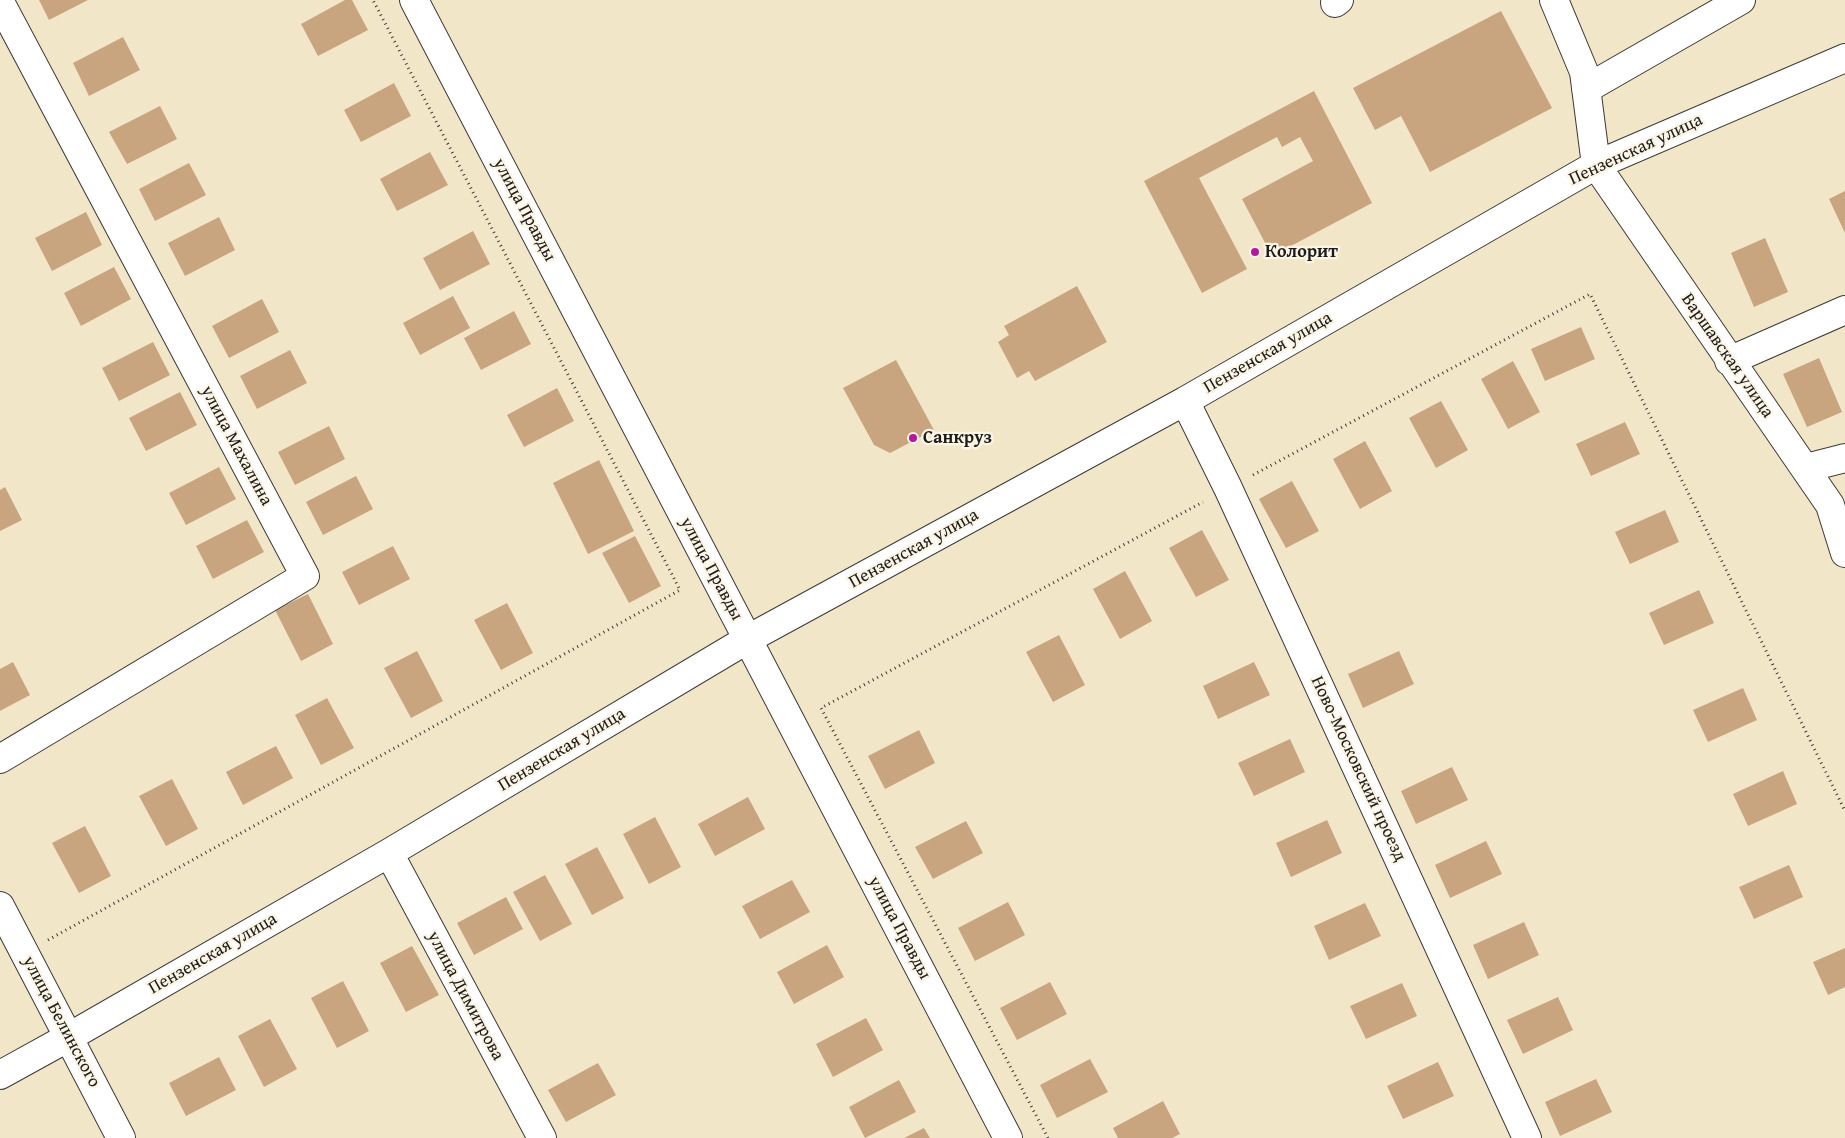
<!DOCTYPE html>
<meta charset="utf-8">
<style>
body{margin:0}
canvas{display:block;background:#f2e6c9}
</style>
<canvas width="1845" height="1138"></canvas>
<script>
const c = document.querySelector('canvas').getContext('2d');
c.lineJoin = 'round';
function fillPath(path, color) {
  c.fillStyle = color;
  c.fill(path, 'evenodd');
}
function stroke(path, color, width, dash) {
  c.strokeStyle = color;
  c.lineWidth = width;
  c.lineCap = dash ? 'butt' : 'round';
  c.setLineDash(dash || []);
  c.stroke(path);
}
function label(font, color, halo, rows, align = 'center') {
  c.font = font + ' "Gentium Book Plus",serif';
  c.lineWidth = 4.5;
  c.setLineDash([]);
  c.textBaseline = 'middle';
  c.strokeStyle = halo;
  c.fillStyle = color;
  for (const [text, x, y, turn = 0] of rows) {
    c.save();
    c.translate(x, y);
    c.rotate((+turn || 0) * Math.PI / 180);
    c.textAlign = isNaN(turn) ? turn : align;
    if (halo) c.strokeText(text, 0, 0);
    c.fillText(text, 0, 0);
    c.restore();
  }
}
fillPath(new Path2D(`
 M39,0h49l-39,20z
 M345,0h7l16,30 -50,26 -17,-32z
 M1501,11l51,97 -122,64 -29,-56 -26,14 -22,-42z
 M123,37l17,33 -51,26 -16,-33z
 M394,83l17,33 -50,26 -17,-32z
 M1314,91l58,112 -100,53 -30,-57 71,-38 -13,-24 -18,10 -5,-10 -78,41 48,91 -45,24 -58,-112z
 M160,106l17,33 -50,25 -18,-32z
 M430,152l18,33 -51,26 -17,-32z
 M189,163l17,32 -51,26 -16,-32z
 M1845,191v42l-16,-34z
 M86,212l16,33 -50,26 -17,-33z
 M219,217l16,33 -50,26 -17,-33z
 M473,231l17,33 -50,26 -17,-32z
 M1765,238l23,54 -34,15 -23,-54z
 M114,267l17,32 -50,27 -17,-33z
 M1077,286l30,56 -72,39 -6,-10 -12,7 -19,-36 11,-7 -5,-9z
 M453,296l17,32 -50,27 -17,-32z
 M262,299l17,33 -50,26 -17,-32z
 M514,311l17,33 -50,26 -17,-32z
 M1581,327l14,32 -50,22 -14,-32z
 M153,342l17,33 -51,26 -17,-33z
 M290,350l17,33 -50,26 -17,-33z
 M1819,358l23,54 -35,15 -24,-53z
 M896,360l38,70 -44,23 -16,-8 -31,-57z
 M1513,361l27,51 -32,17 -27,-50z
 M557,388l17,33 -50,26 -17,-32z
 M180,392l17,33 -51,26 -17,-33z
 M1441,401l27,49 -32,18 -27,-50z
 M1625,422l15,32 -49,22 -15,-32z
 M329,426l16,33 -50,26 -17,-33z
 M1365,441l27,50 -32,18 -27,-50z
 M599,460l35,71 -46,23 -35,-71z
 M219,467l17,32 -50,26 -17,-32z
 M356,476l17,33 -50,26 -17,-33z
 M1292,481l27,50 -33,17 -27,-49z
 M5,487l17,33 -22,11v-41z
 M1665,510l14,32 -49,22 -15,-32z
 M247,520l17,32 -51,27 -17,-33z
 M1202,530l27,50 -33,17 -27,-49z
 M635,536l26,50 -32,17 -27,-50z
 M393,546l17,33 -51,26 -17,-33z
 M1125,571l27,50 -32,18 -27,-50z
 M1699,590l15,33 -50,22 -15,-32z
 M308,594l25,50 -32,17 -26,-51z
 M507,603l26,50 -32,17 -27,-50z
 M1059,635l26,50 -32,17 -27,-50z
 M417,651l26,50 -32,17 -27,-50z
 M1399,651l15,33 -51,24 -15,-34z
 M13,662l17,33 -30,16v-42z
 M1254,662l16,33 -52,24 -15,-33z
 M1743,688l14,32 -49,22 -15,-32z
 M327,698l27,50 -33,17 -26,-50z
 M919,730l16,33 -50,26 -17,-33z
 M1290,739l15,33 -51,24 -16,-33z
 M276,746l17,32 -50,27 -17,-33z
 M1452,767l16,33 -52,24 -15,-33z
 M1783,771l14,33 -49,22 -15,-32z
 M172,779l26,50 -32,17 -27,-50z
 M748,797l17,32 -50,27 -17,-32z
 M655,817l26,50 -32,17 -26,-50z
 M1327,820l15,33 -51,24 -15,-34z
 M966,821l17,32 -50,26 -18,-32z
 M85,826l26,50 -32,17 -27,-50z
 M1486,841l16,33 -52,24 -15,-33z
 M597,847l27,51 -32,17 -27,-51z
 M1789,865l14,32 -49,22 -15,-32z
 M545,875l27,49 -32,17 -27,-49z
 M792,880l18,32 -50,27 -18,-33z
 M506,897l17,32 -49,26 -17,-32z
 M1008,902l17,33 -50,26 -17,-33z
 M1365,903l16,33 -52,24 -15,-34z
 M1524,922l15,33 -51,24 -15,-34z
 M827,945l17,32 -50,27 -17,-32z
 M412,946l27,49 -33,17 -26,-49z
 M1845,948v39l-17,8 -15,-33z
 M343,981l26,50 -32,17 -26,-50z
 M1050,982l17,32 -50,26 -17,-32z
 M1402,983l15,33 -51,23 -16,-33z
 M1558,997l15,33 -50,24 -16,-34z
 M866,1018l17,32 -50,27 -17,-33z
 M270,1019l27,50 -33,18 -26,-51z
 M219,1057l17,33 -50,26 -17,-33z
 M1090,1059l18,33 -51,26 -17,-33z
 M1438,1062l16,34 -51,23 -16,-33z
 M598,1063l18,32 -50,27 -18,-32z
 M1596,1079l16,33 -52,24 -15,-34z
 M899,1080l17,32 -51,26 -16,-31z
 M1163,1101l17,33 -8,4h-54l-5,-10z
 M924,1128l6,10h-26z`), '#c8a57e');
const minor = new Path2D(`
 M414,0l594,1138
 M1554,0l30,72 12,93 234,340 15,48
 M0,2l305,574 -305,183
 M1335,3l4,-3
 M1586,89l155,-89
 M1729,361l116,-51
 M1185,401l43,87 299,650
 M1806,468l39,-10
 M389,853l153,285
 M0,906l121,232
 M0,1075l69,-38 320,-184 359,-214 437,-238 411,-236 249,-107`);
stroke(minor, '#3c3a36', 30);
stroke(new Path2D(`
 M1253,475l337,-181 255,517
 M48,940l632,-350 -307,-590
 M1048,1138l-227,-430 382,-206`), '#3c3a36', 3, [1, 4]);
stroke(minor, '#fff', 28);
for (const [x, y, r, color] of [
 [1255,252,5,"#b5179e"],
 [913,438,5,"#b5179e"]
]) {
  const dot = new Path2D();
  dot.arc(x, y, r, 0, 2 * Math.PI);
  c.fillStyle = color;
  c.fill(dot);
  stroke(dot, '#fcf5e5', 2);
}
label('18px', '#1c1c1c', '#fcf5e5', [
 ["Пензенская улица",1636,150,-25],
 ["улица Правды",524,210,62],
 ["Пензенская улица",1268,353,-30],
 ["Варшавская улица",1727,356,55],
 ["улица Махалина",236,446,62],
 ["Пензенская улица",914,549,-29],
 ["улица Правды",711,569,62],
 ["Пензенская улица",562,750,-31],
 ["Ново-Московский проезд",1358,769,65],
 ["улица Правды",899,928,62],
 ["Пензенская улица",213,954,-30],
 ["улица Димитрова",465,996,62],
 ["улица Белинского",61,1022,62]
]);
label('bold 18px', '#1c1c1c', '#fcf5e5', [
 ["Колорит",1265,252],
 ["Санкруз",923,438]
], 'left');
</script>
